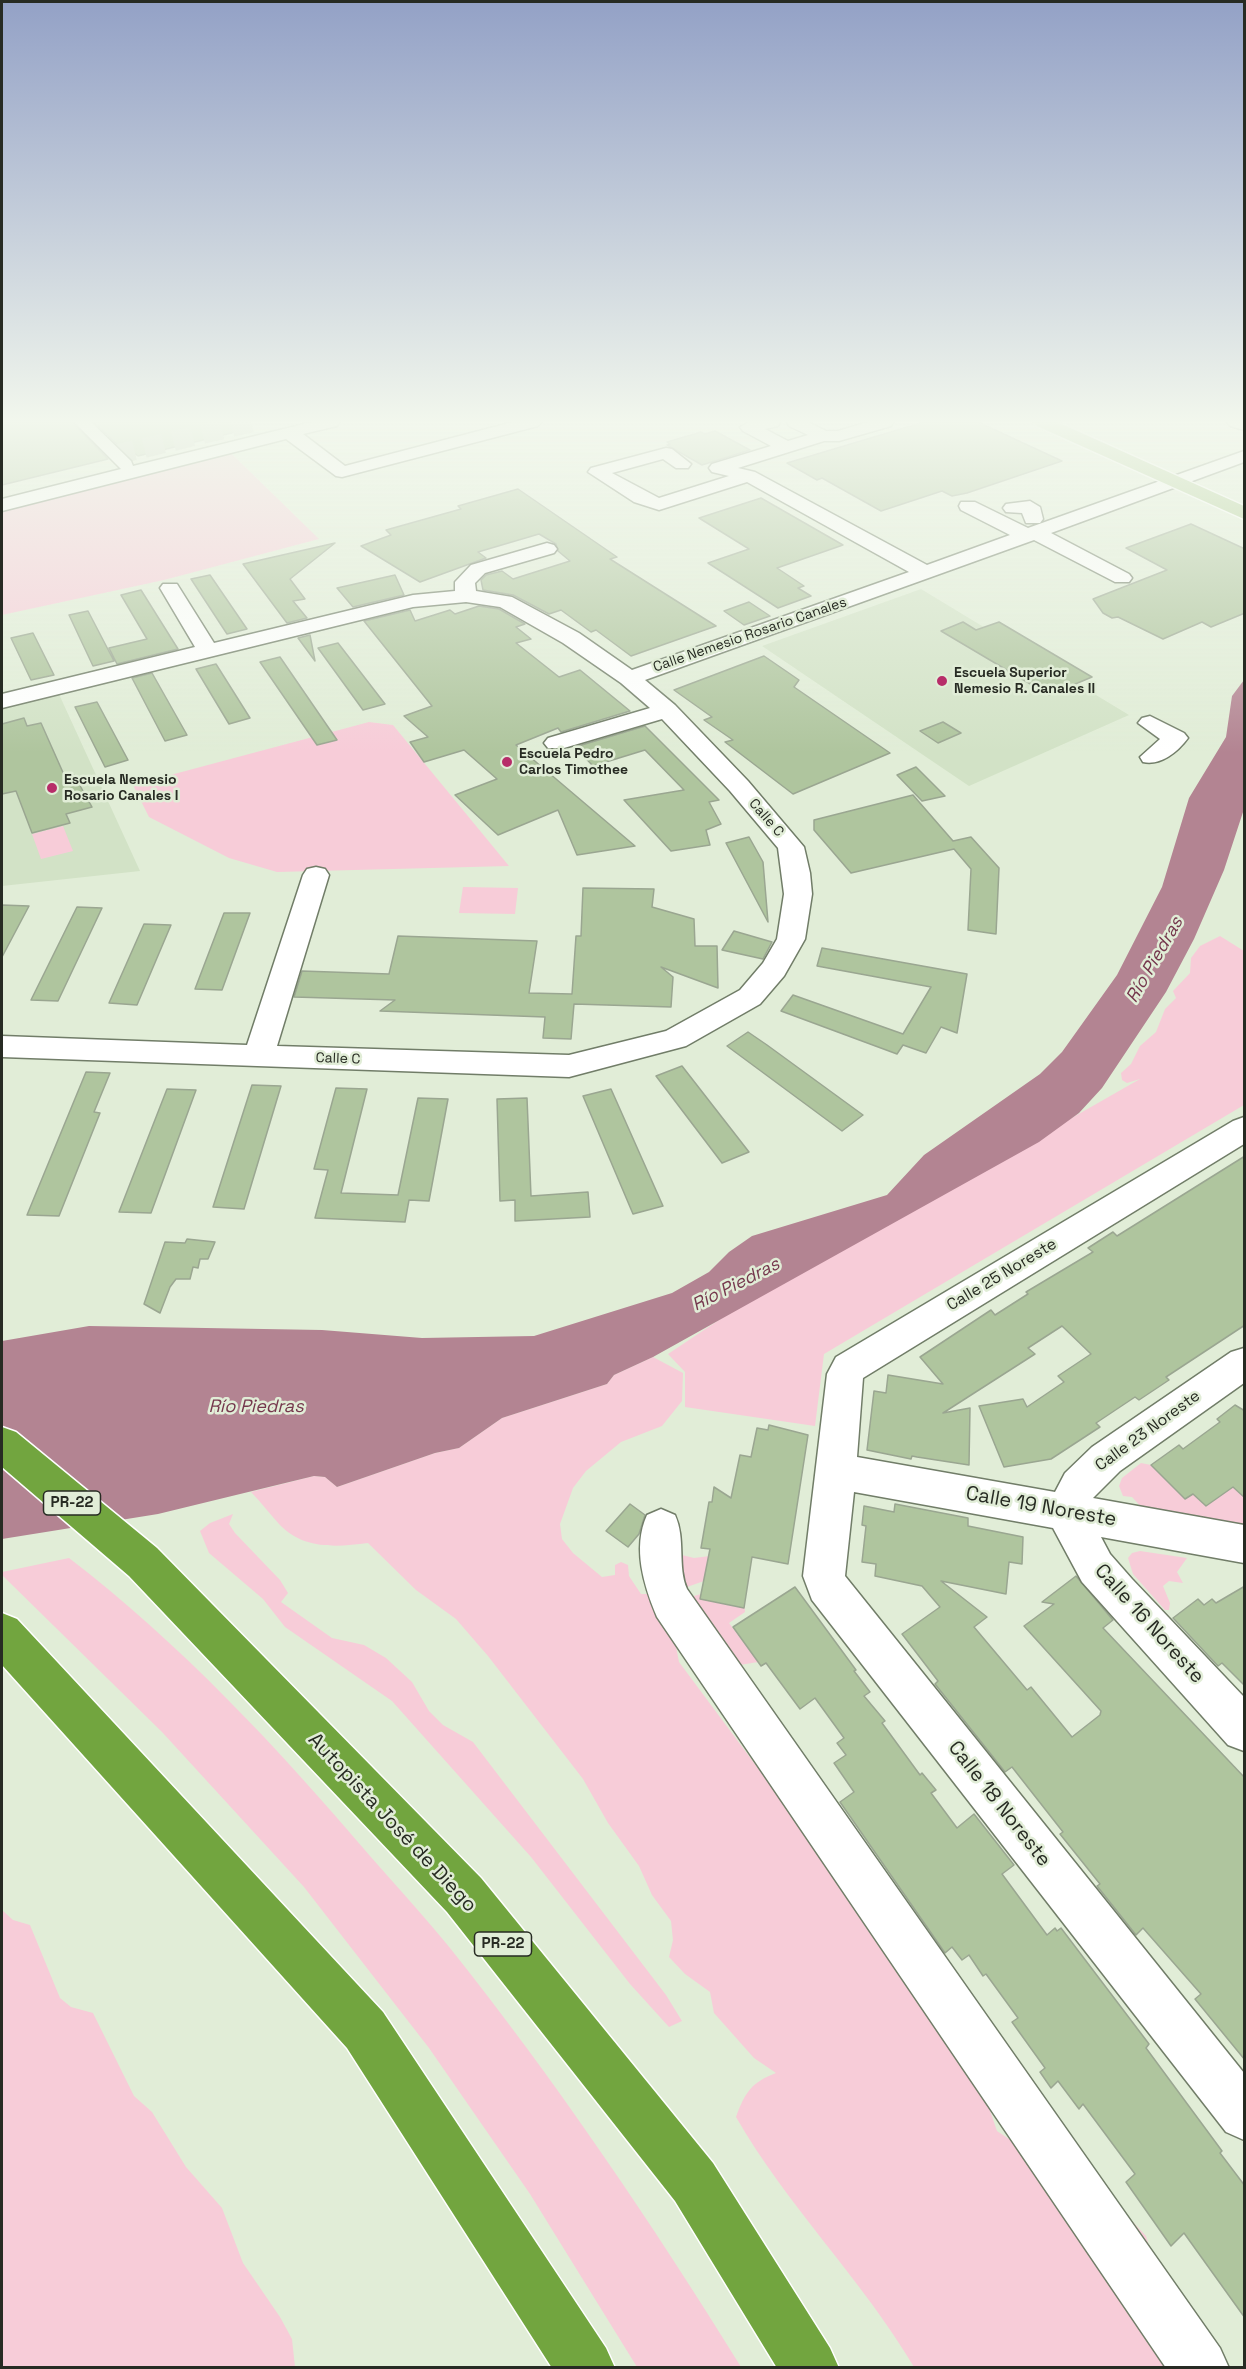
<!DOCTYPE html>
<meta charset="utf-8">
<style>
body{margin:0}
#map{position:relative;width:1246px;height:2369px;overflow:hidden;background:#e1edd7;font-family:"Space Grotesk",sans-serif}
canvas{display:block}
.frame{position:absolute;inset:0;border:3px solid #272b23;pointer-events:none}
</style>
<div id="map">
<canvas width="1246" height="2369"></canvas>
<div class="frame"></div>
</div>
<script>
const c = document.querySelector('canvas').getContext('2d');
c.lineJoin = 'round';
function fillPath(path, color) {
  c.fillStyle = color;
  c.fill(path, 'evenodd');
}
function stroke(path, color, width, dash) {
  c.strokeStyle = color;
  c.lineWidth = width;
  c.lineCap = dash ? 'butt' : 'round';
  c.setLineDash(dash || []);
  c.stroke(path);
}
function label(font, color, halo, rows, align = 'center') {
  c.font = font + ' "Space Grotesk",sans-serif';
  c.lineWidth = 5;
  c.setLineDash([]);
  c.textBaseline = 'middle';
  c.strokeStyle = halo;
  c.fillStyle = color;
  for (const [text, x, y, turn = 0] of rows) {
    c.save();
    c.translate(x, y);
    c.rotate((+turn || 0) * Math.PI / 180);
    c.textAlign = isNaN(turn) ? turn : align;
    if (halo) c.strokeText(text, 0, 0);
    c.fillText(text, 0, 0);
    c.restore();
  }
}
fillPath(new Path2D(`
 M921,589l208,126 -160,71 -207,-140z
 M58,692l82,179 -138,15v-180z`), '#d2e2c6');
fillPath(new Path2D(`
 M230,452l89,87 -155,41 -162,35v-103z
 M369,722l24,3 116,141 -232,6 -48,-14 -80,-41 -16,-32z
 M63,826l10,25 -32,8 -9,-25z
 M463,887l55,1 -3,26 -56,-1z
 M1220,936l24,15v154l-420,249 -9,72 -130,-19v-35l-17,-18 57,-38 415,-237 -13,4 -5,-3 -1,-7 10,-9 9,-18 16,-14 9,-23 11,-11 -3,-7 17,-18 1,-15 9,-12z
 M653,1357l30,16 -1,28 -20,25 -41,16 -35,29 -13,17 -13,36 2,15 11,14 29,24 13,-2v-10l6,-3 7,3 1,11 12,18h13l19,37 6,31 90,121 134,199 82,114 12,35 136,91 13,14 39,131h-271c-52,-88 -127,-161 -178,-250 9,-25 16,-35 40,-44l-22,-15 -40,-45 -4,-21 -25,-18 -16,-17 4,-17 -2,-19 -19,-26 -13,-29 -31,-43 -25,-44 -95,-123 -32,-37 -40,-29 -48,-47c-31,4 -65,7 -89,-19 -10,-11 -18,-22 -28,-32l63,-16 11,1 12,10 98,-34 24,-5 43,-30 105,-34 7,-9z
 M1141,1463l10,2 34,34 8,-5 13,12 16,-12 -7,-24 25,24 4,-3v38l-5,-5 -95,-14 -12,-13 -9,-1 -4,-10 3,-8z
 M233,1514l-4,10 6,9 45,47 8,13 -7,9 51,36 32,7 22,13 26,24 17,29 14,14 30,17 193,253 16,26 -13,6 -39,-43 -99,-127 -139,-156 -107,-74 -22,-28 -54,-46 -9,-22 10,-8z
 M1140,1551l47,7 -10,14 6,11 -14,-2 -6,5 7,17 -1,7h-4l-32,-36 -5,-16 4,-5z
 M678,1554l16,4 16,-2 -6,25 -17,6 -2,8z
 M69,1558c112,86 210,191 301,298 27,31 55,61 80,92 106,133 202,275 291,419h-104l-107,-173 -101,-146 -125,-161 -142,-155 -160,-157v-3z
 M701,1594v5l36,8 7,-5 1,10 -16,11 29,39 -18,3 -48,-65 2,-4z
 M2,1910l11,10 17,5 30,73 11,9 22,6 41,83 18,16 34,55 36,41 21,55 37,54 12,22 3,28h-293z`), '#f7ccd8');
fillPath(new Path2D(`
 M1244,680v129l-20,61 -30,69 -28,53 -64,96 -23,25 -40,29 -386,215 -39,18 -7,9 -105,34 -43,30 -24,5 -98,34 -12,-10 -11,-1 -156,38 -156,25v-198l87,-15 233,4 100,8 112,-2 138,-43 37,-21 20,-20 23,-16 135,-41 37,-40 116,-81 22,-22 55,-77 45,-88 27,-89 37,-61 6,-41z`), '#b38492');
const building = new Path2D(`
 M2,422h70l36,37 -106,26z
 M94,422h153l1,7 -110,27 -4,-3 -7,1z
 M924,422h54l84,39 -95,32 -15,3 -10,-5 -61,20 -59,-33 -5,2 -30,-17z
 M715,431l35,19 -48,15 -35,-20 3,-1 -3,-2 34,-10 4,2z
 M518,489l99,68 -7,2 106,67 -85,30 -35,-26 -5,2 -30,-22 -12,4 -36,-19 -30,-5 -2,-10 5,-5 16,-4 11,8 57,-18 -12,-10 -2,-7 -17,-10 -61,18 8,6 -66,24 -59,-36 30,-11 -5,-5 75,-21 -3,-3z
 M761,498l82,47 -66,23 27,18 -6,2 13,8 -33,12 -70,-45 41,-14 -50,-31z
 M1191,524l54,25v64l-34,14 -9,-5 -39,17 -45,-22 -6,1 -9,-5 -10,-14 74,-29 -41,-22z
 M335,543l-45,36 15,20 -12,2 14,17 -20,5 -44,-59z
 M210,575l37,54 -20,5 -36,-55z
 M395,575l9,20 -51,12 -16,-19z
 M141,590l37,59 -61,15 -8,-16 38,-9 -26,-44z
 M749,602l21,14 -26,9 -20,-14z
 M479,606l20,3 26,15 -9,3 15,12 -15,4 43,34 21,-7 50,41 -69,21 -3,-4 -42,17 119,101 -58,9 -19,-45 -60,25 -43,-40 42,-16 -33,-29 -40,12 -14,-20 18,-5 -24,-21 28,-10 -68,-85 46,-11 5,11 35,-11 5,4z
 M88,611l26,50 -21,5 -24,-51z
 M963,622l13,8 23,-8 93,55 -43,18 -108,-64z
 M33,633l21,42 -23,5 -20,-42z
 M310,635l5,26 -17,-23z
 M338,643l47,61 -22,6 -45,-62z
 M764,656l35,24 -5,7 96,66 -97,41 -68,-52 8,-2 -29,-20 8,-3 -38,-27z
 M280,657l57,83 -20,5 -57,-83z
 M216,664l34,54 -21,6 -33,-55z
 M152,673l35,62 -22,6 -33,-63z
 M97,702l31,58 -23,7 -30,-60z
 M24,718l3,8 14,-3 24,54 9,-2 18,32 -26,7 4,9 -38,10 -16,-42 -14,3v-70z
 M943,722l18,11 -23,10 -18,-12z
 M645,726l74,74 -10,2 12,22 -15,6 4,15 -39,6 -47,-51 60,-10 -39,-40 -52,16 -18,-19z
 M916,767l29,29 -23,5 -25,-26z
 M913,795l40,46 18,-4 28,31 -3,66 -28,-4 3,-61 -17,-20 -103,24 -37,-43v-10z
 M749,837l14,25 5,60 -42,-79z
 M583,888l71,1 -2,18 42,12 1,27h22l1,42 -57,-21 12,10 -2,30 -97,-3 -3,35 -28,-1 2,-21 -165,-6 15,-11 -101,-3 8,-26 87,3 9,-38 139,5 -8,52 43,1 4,-58h5z
 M2,905l27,1 -27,51z
 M77,907l25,1 -44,93 -27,-1z
 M224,913h26l-28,77 -27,-1z
 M144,924l27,1 -34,80 -28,-2z
 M734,931l38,11 -9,17 -41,-9z
 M822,948l145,26 -10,59 -16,-6 -15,26 -23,-8 -6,9 -116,-43 12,-16 110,39 28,-47 -114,-21z
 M748,1032l19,13 96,70 -21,16 -115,-85z
 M682,1066l67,86 -27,11 -66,-87z
 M86,1072l24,1 -16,39 6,1 -41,103 -32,-1z
 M252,1085l29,1 -37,123 -31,-2z
 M336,1088l31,1 -26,104 57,2 20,-97 30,1 -19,102 -20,-1 -4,22 -90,-4 13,-48 -14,-1z
 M167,1089l29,1 -45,123 -32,-1z
 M611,1089l52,117 -30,8 -50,-118z
 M527,1098l4,98 57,-4 2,25 -75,4v-21l-15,1 -3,-102z
 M1245,1156v169l-79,52 3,3 -30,20 -4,-3 -39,26 4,4 -49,32 -47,8 -25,-61 44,-7 4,8 37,-25 -6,-6 33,-22 -29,-28 -34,22 7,6 -92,59 27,-5 -1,57 -52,-8 -5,-1 -1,3 -44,-9 7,-59 12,2 2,-18 55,9 -23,-27 71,-47 4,5 33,-21 -2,-2 67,-40 -5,-4 25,-16 4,4z
 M187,1239l28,3 -7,17h-8l-2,9 -5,-1 -3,12h-14l-6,8 -10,26 -16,-9 21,-62 20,1z
 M1235,1405l10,6v87l-12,-11 -27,19 -13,-12 -8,5 -34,-34 28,-20 4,4 37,-27 -3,-3z
 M769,1425l39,10 -20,129 -36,-7 -8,51 -44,-9 10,-50 -9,-1 8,-46h3l2,-15 17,11 9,-43 11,2 6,-29 11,2z
 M630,1504l15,11 -6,19 -11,13 -22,-16z
 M895,1504l73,14v8l55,11 -1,27 -13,-2 -3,32 -65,-13 46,36 -13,10 53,63 4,-3 41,50 28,-22 1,-4 -77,-85 30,-22 -12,-2 34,-26 37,44 -10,8 142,150v282l-50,-61 6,-5 -58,-66 -7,7 -39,-49 3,-2 -40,-50 3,-2 -51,-65 -7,5 -70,-88 3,-3 -36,-47 38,-27 -18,-21 -47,-10 1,-12 -14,-2 4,-36 -4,-1 2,-19 30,6z
 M1245,1586v100l-23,-23 -4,3 -45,-48 25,-19 6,6 8,-6 4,4z
 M795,1587l61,83 -2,1 16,21 -6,4 21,25 -3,2 38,52 2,-2 14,17 -5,3 26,35 17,-14 40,51 -12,9 45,61 8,-7 2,3 4,-3 88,116 -3,4 76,103 -2,2 25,33v132l-61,-85 -13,13 -45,-64 9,-8 -52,-70 -4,5 -21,-28 -7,7 -11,-16 5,-4 -33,-46 6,-4 -32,-44 -3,2 -14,-21 -7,5 -10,-13 -7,6 -105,-151 14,-10 -20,-29 12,-8 -9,-12 7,-5 -29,-40 -15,11 -34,-46 -5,3 -28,-39z`);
fillPath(building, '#afc59e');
stroke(building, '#9aa691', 1.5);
stroke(new Path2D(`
 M115,455l138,-33`), '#bcc6b3', 20, [20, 10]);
const minor = new Path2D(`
 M74,422h17l40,39 2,5 179,-44h27l-2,4 -34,8 42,32 168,-44h28l-3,4 -196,51 -6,-1 -50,-37 -284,72v-12l119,-30z
 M749,422h31l-2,4 -13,3 23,12 20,-6 -19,-9 -2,-4h21l18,9h12l30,-9h25l-2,4 -52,15h-15l-86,27 17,4 172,93 83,-30 -49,-25 -2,-4 2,-4h14l53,26 216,-77v11l-193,71 78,41 3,4 -3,4h-14l-81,-42 -389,140 30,25 73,76 56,66 6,26 2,21 -7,45 -21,37 -24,28 -74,42 -117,31 -567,-20v-21l245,9 56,-170 4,-6 9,-2 9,2 4,6 -52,171 292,9 97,-24 74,-41 23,-27 14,-24 7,-45 -6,-46 -48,-57 -68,-72 -98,29h-16l-4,-5 4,-5 102,-30 -29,-25 -58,-40 -63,-36 -34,-5 -53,5 -411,101v-14l193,-47 -35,-59 3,-4h14l37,59 199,-48 42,-4v-9l16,-17 76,-22 7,2 3,4 -3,4 -69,20 -10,10 1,8 36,6 67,36 53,37 277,-98 -162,-90 -88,28 -25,-8 -46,-30 3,-4 75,-20 6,1 19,15 -3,4h-12l-13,-9 -51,14 47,25 70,-22 -17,-4 -3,-4 3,-4 59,-18 -28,-15 -3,-4z
 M1227,422h17v8l-14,-4z
 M1030,501l10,6 3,12 -3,4h-14l-4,-10 -16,-1 -3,-4 3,-4z
 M1150,716l34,17 4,5c-10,14 -28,28 -45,24l-3,-5 20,-18 -22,-16 4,-5z
 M1244,1117v27l-381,234 -6,79 198,35 10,-19 27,-26 139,-95 13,-4v35l-124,88 -27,27 151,27v38l-143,-26 9,17 22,25 112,118v54l-16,-6 -146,-163 -29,-54 -199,-36 -9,84 399,497v67l-18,-8 -414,-532 -9,-24 24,-202 9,-17 397,-236z
 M661,1509l14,6c11,24 2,51 12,74l533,759 9,20h-63l-509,-751c-13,-31 -25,-69 -10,-102z`);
const major = new Path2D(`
 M1034,422h23l187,84v13l-207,-93z`);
const highway = new Path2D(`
 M2,1427l14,5 141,116 324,330 232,285 117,185 9,20h-62l-102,-167 -228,-289 -318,-336 -127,-109z
 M2,1613l15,6 366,393 223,336 9,20h-63l-205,-320 -345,-383z`);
stroke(minor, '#717d68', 3);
stroke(major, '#fff', 3);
stroke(highway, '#fff', 3);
fillPath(minor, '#fff');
fillPath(major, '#aac98c');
fillPath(highway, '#72a53f');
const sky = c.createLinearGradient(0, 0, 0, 753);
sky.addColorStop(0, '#93a1c6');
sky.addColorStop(0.56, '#f2f7ed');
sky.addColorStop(1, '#f2f7ed00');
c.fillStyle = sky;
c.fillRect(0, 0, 1246, 753);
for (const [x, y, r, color] of [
 [942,681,6,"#b72d69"],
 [507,762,6,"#b72d69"],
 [52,788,6,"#b72d69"]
]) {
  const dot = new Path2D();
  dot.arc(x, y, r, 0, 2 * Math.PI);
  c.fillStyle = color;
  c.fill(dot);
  stroke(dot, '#e1edd7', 2);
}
label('14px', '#272b23', '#e1edd7', [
 ["Calle Nemesio Rosario Canales",750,635,-19],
 ["Calle C",766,818,49],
 ["Calle C",338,1059,2]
]);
label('bold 14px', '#272b23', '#e1edd7', [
 ["Escuela Superior",954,673],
 ["Nemesio R. Canales II",954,689],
 ["Escuela Pedro",519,754],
 ["Carlos Timothee",519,770],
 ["Escuela Nemesio",64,780],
 ["Rosario Canales I",64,796]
], 'left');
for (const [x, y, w] of [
 [72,1503,57],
 [503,1944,57]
]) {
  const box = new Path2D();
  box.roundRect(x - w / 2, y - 12, w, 24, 4.5);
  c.fillStyle = '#e1edd7';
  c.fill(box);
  stroke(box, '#272b23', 1.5);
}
label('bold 15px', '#272b23', null, [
 ["PR-22",72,1503],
 ["PR-22",503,1944]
]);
label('16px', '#272b23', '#e1edd7', [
 ["Calle 25 Noreste",1002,1275,-31],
 ["Calle 23 Noreste",1148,1431,-36]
]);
label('italic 18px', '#75374d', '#e1edd7', [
 ["Río Piedras",1155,960,-60],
 ["Río Piedras",736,1285,-27],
 ["Río Piedras",256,1407]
]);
label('20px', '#272b23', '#e1edd7', [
 ["Calle 19 Noreste",1041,1507,10],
 ["Calle 16 Noreste",1149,1624,48],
 ["Calle 18 Noreste",999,1804,52],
 ["Autopista José de Diego",392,1823,47]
]);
</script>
